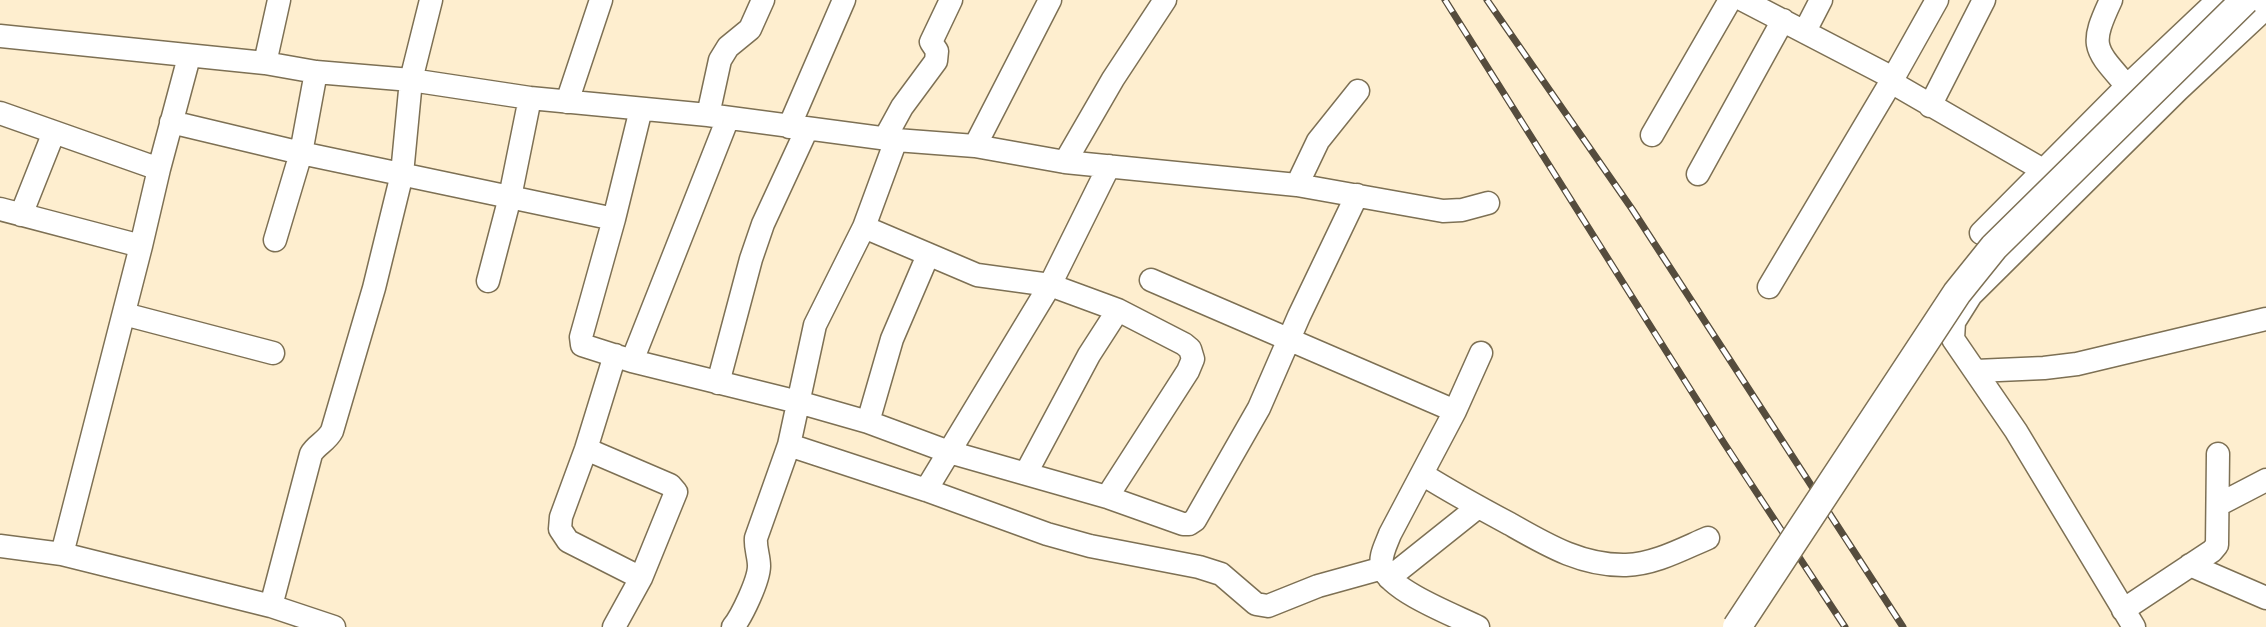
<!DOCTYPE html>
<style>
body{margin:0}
canvas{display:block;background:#feeecf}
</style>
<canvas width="2266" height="627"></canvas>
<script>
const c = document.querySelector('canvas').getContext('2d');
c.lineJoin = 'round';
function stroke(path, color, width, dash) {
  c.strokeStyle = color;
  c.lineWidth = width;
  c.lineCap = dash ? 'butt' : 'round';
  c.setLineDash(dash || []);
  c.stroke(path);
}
const minor = new Path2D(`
 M1743,0l150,78
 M2111,0c-22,47 -17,48 16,86
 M1805,31l16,-31
 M0,36l265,27 51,9 95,8 119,18 178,17 188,25 79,6 90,16 232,23 21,-44 40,-50
 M265,63l14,-63
 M1891,82l152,88
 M567,102l34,-102
 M1930,106l54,-106
 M641,109l-27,110 -33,118 1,8 50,16 166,41 70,20 81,30 158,45 76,27h6l6,-4 64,-112 40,-92 58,-121
 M0,113l159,56
 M708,115l12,-55 8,-13 22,-18 13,-29
 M171,122l130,31 313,66
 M789,127l55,-127
 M1652,135l78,-135
 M885,138l17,-31 34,-46 1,-10 -6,-9 20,-42
 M975,146l75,-146
 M1065,162l48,-83 52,-79
 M1698,174l85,-154
 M1297,185l146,26 19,-1 26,-7
 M0,209l141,37
 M21,215l33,-83
 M864,227l113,48 73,10 68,25 66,34 6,5 3,10 -5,12 -81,126
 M1981,233l146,-147 91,-86
 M275,240l26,-87 15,-81
 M1151,280l304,131
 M488,281l22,-84 20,-99
 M1769,287l122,-205 46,-82
 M124,314l149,39
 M615,355l-29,94 -25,68 -1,12 8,12 73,37
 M632,361l96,-243
 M1976,371l68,-3 33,-4 189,-45
 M718,383l33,-124 12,-35 44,-95
 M868,422l24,-83 36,-84
 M789,445l137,45 121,44 43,12 109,21 22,7 35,30 12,2 50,-20 65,-18
 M586,449l84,36 6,7 -35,86 -27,49
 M1026,473l63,-118 29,-45
 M1422,474c29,18 58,34 88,50 37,21 72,42 116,41 29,-1 56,-16 82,-27
 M926,490l124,-205 59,-119
 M2218,505l48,-25
 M0,546l62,8 209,52 63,21
 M62,554l79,-308 18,-77 30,-112
 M2190,565l76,33
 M1389,578l89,-71
 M271,606l40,-152c5,-9 16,-13 21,-23l42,-143 28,-114 9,-94 20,-80
 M2123,610l89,-59 5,-6 1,-91
 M733,627c9,-11 26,-47 26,-61 0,-10 -4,-18 -3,-28l33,-93 26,-120 49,-98 32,-87
 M1478,627c-22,-11 -85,-35 -95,-58 -5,-11 3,-24 7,-35l65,-123 26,-58
 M2134,627l-118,-196 -63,-92 1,-17 17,-27 207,-205 88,-82`);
stroke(minor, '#7d7054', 25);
stroke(minor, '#fff', 22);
const rail = new Path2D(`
 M1445,0l279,443 121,184
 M1487,0l145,209 271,418`);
stroke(rail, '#554c3d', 7);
stroke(rail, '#fff', 4.5, [14]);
const majorBridge = new Path2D(`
 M1737,627l220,-334 37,-46 251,-247`);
stroke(majorBridge, '#7d7054', 31, []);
stroke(majorBridge, '#fff', 28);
</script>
